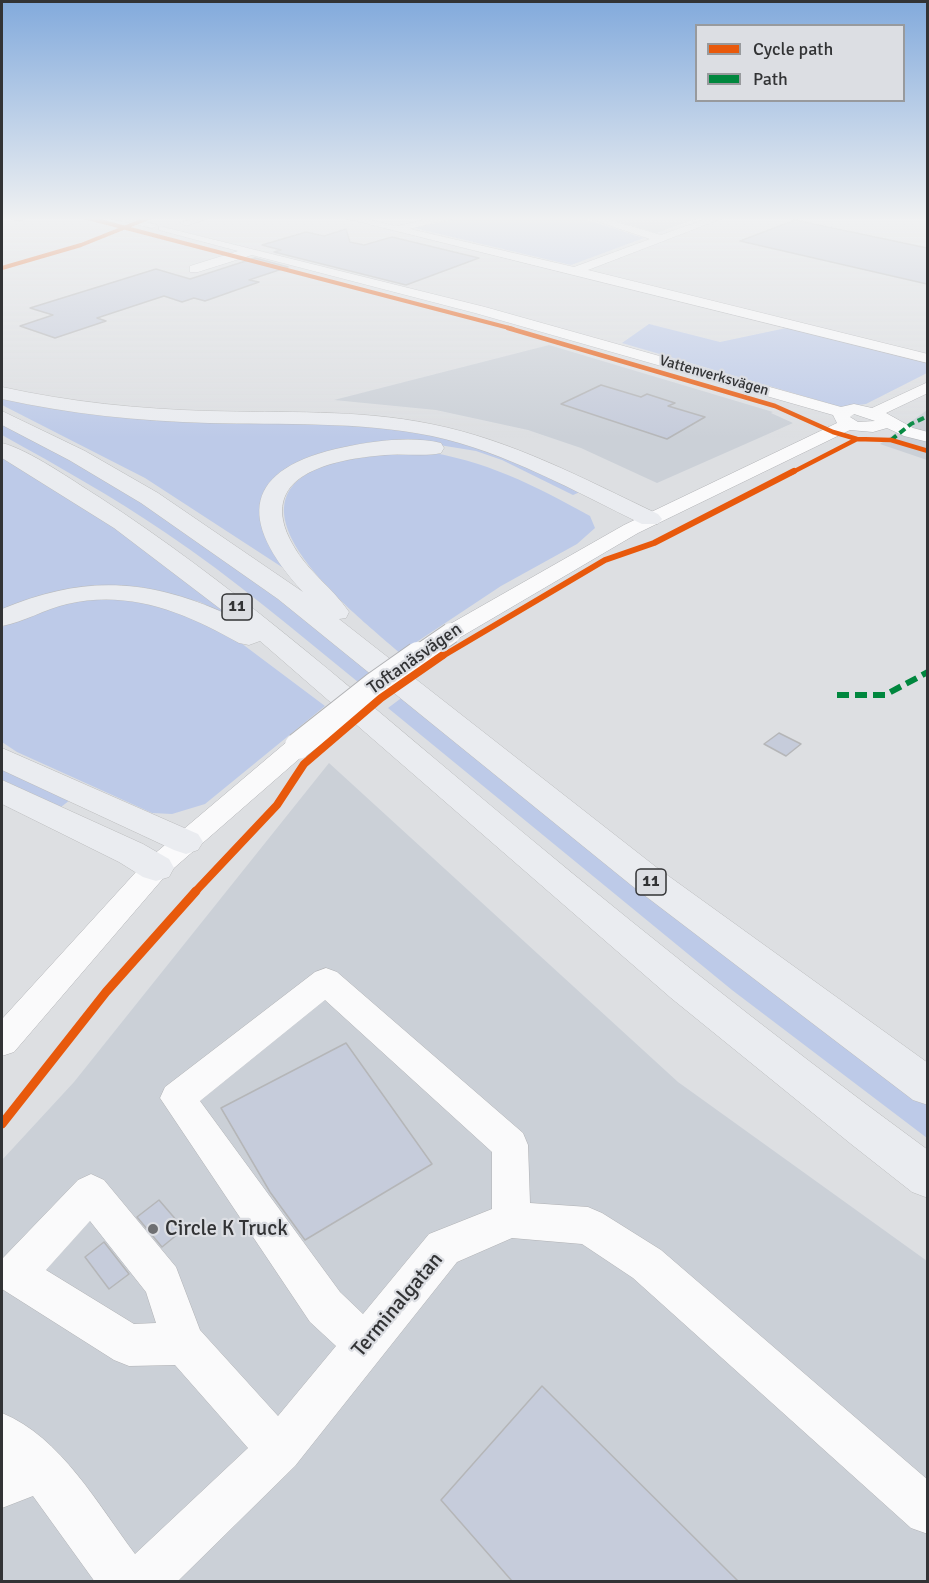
<!DOCTYPE html>
<meta charset="utf-8">
<style>
body{margin:0}
#map{position:relative;width:929px;height:1583px;overflow:hidden;background:#dddfe2;font-family:Signika,sans-serif}
canvas{display:block}
.frame{position:absolute;inset:0;border:3px solid #323335;pointer-events:none}
.legend{position:absolute;left:695px;top:24px;width:210px;height:78px;box-sizing:border-box;background:#dcdee3;border:2px solid #989a9d;margin:0;padding:8px 10px;list-style:none;font-size:18px;color:#323335}
.legend li{display:flex;align-items:center;gap:12px;height:30px}
.legend b{width:30px;border:2px solid #989a9d}
</style>
<div id="map">
<canvas width="929" height="1583"></canvas>
<div class="frame"></div>
<ul class="legend">
<li><b style="height:8px;background:#e8590c"></b>Cycle path</li>
<li><b style="height:8px;background:#00873e"></b>Path</li>
</ul>
</div>
<script>
const c = document.querySelector('canvas').getContext('2d');
c.lineJoin = 'round';
function fillPath(path, color) {
  c.fillStyle = color;
  c.fill(path, 'evenodd');
}
function stroke(path, color, width, dash) {
  c.strokeStyle = color;
  c.lineWidth = width;
  c.lineCap = dash ? 'butt' : 'round';
  c.setLineDash(dash || []);
  c.stroke(path);
}
function label(font, color, halo, rows, align = 'center') {
  c.font = font + ' Signika,sans-serif';
  c.lineWidth = 4.5;
  c.setLineDash([]);
  c.textBaseline = 'middle';
  c.strokeStyle = halo;
  c.fillStyle = color;
  for (const [text, x, y, turn = 0] of rows) {
    c.save();
    c.translate(x, y);
    c.rotate((+turn || 0) * Math.PI / 180);
    c.textAlign = isNaN(turn) ? turn : align;
    if (halo) c.strokeText(text, 0, 0);
    c.fillText(text, 0, 0);
    c.restore();
  }
}
fillPath(new Path2D(`
 M603,217h99l-46,16z
 M549,345l224,67 -2,1 22,10 -136,60 -76,-35 -53,-18 -92,-20 -102,-10z
 M927,410v50l-47,-16z
 M329,763l349,319 249,179v320h-925v-421l72,-78z`), '#cbd0d7');
fillPath(new Path2D(`
 M463,217h115l66,21 -73,27 -157,-37z
 M649,324l71,18 71,-15 136,36v10l-61,31 -25,3 -219,-64z
 M2,397l18,4 356,24 72,13 57,19 75,35 -7,3 -71,-35 -26,-9 -49,-8 -143,27c-5,5 -13,11 -17,17 -18,28 8,59 21,84l-143,-93 -143,-73z
 M2,423l74,39 110,68 188,141 -16,11c-63,-51 -125,-104 -192,-149 -53,-36 -108,-67 -164,-98z
 M421,451c64,9 113,34 169,65l5,12 -18,16 -76,42 -101,67c-38,-34 -176,-139 -86,-183 6,-3 14,-8 21,-10 27,-7 58,-6 86,-9z
 M2,455l107,66 137,104 -46,-23 -60,-15 -22,-1 -116,25z
 M97,598l60,4 80,38 88,66 -120,98 -33,10 -20,-1 -135,-61 -15,-10v-115l34,-17z
 M404,696l523,405v37l-195,-148 -344,-282z
 M2,769l68,31 -9,7 -59,-27z`), '#bdcae8');
const building = new Path2D(`
 M795,220l132,28v36l-187,-43z
 M346,229l4,13 14,3 28,-8 87,21 -73,27 -132,-33 7,-2 -19,-5 44,-13 18,4z
 M255,258l33,9 -39,13 10,2 -54,19 -11,-3 -12,4 -18,-6 -67,22 9,3 -51,17 -35,-12 33,-11 -23,-7 126,-39 34,10z
 M601,385l40,12 6,-3 28,9 -7,3 37,11 -38,22 -106,-35z
 M779,733l22,11 -15,12 -22,-12z
 M346,1043l86,121 -127,76 -35,-48 -49,-84z
 M159,1200l25,29 -22,18 -25,-30z
 M104,1242l25,32 -20,15 -24,-32z
 M542,1386l196,195h-226l-71,-81z`);
fillPath(building, '#c6ccdb');
stroke(building, '#b5b6b8', 1.5);
const minor = new Path2D(`
 M6,217h19l1,1 -6,3z
 M104,217h23l31,8 -6,3z
 M195,217h17l-26,9 -6,-3z
 M340,217h20l36,9 40,-9h21l-47,12 164,38 76,-28 -66,-22h16l61,18 50,-18h15l-138,53 340,84v9z
 M159,226l326,81 356,100 13,-3 18,4 56,-26v11l-42,20 27,15 15,4v10l-24,-6 -17,-8 -14,4 -23,-2 -212,103 -179,105h-16l-3,-5 3,-5 181,-103 213,-102 -4,-8 -358,-102 -223,-58 -54,17h-8v-6l48,-15 -79,-21zM854,414l21,7 -17,1 -8,-5z
 M298,738l9,2 4,6 -4,6 -141,123 -152,177 -12,4v-37l144,-158 143,-121z
 M326,968l11,4 186,161 5,12 2,58 58,4 14,6 59,37 267,230v54l-17,-6 -278,-250 -51,-34 -70,-6 -55,24 -162,204 -118,116h-82l-62,-86 -31,12v-95c59,24 96,92 133,141l113,-106 -73,-83 -46,1 -15,-6 -112,-71v-30l76,-79 13,-6 13,6 72,87 24,63 78,86 58,-70 -26,-24 -150,-224 5,-11 150,-115zM325,1000l167,152v57l-63,25 -66,80 -23,-22 -140,-191zM90,1221l56,71 10,31 -22,1 -88,-54z`);
const highway = new Path2D(`
 M2,387c68,15 137,22 207,24 74,2 149,-2 222,13 81,16 153,55 227,90l4,5 -4,5h-16c-68,-33 -136,-72 -210,-88 -73,-15 -149,-11 -223,-13 -70,-2 -139,-9 -207,-24z
 M2,411l83,40 73,42 145,99c-66,-72 -61,-124 42,-145 29,-6 66,-11 96,-4l3,5 -3,5c-18,4 -38,0 -56,2 -52,4 -132,20 -92,90 14,26 40,43 56,67l-3,6 -7,1 317,248 272,196v42l-15,-5 -282,-215 -353,-286 -137,-96 -72,-43 -67,-35z
 M2,443c28,7 71,38 97,54 128,83 243,184 360,282 152,128 308,253 469,371v48l-16,-6 -61,-48 -180,-146 -411,-357 -11,4 -10,-2c-53,-30 -109,-54 -172,-39 -22,5 -43,18 -65,22v-17c82,-34 144,-31 225,5l-113,-86 -112,-70z
 M2,748l196,86 5,8 -5,8 -12,4 -12,-4 -172,-80z
 M2,780l141,64 26,15 5,9 -5,9 -13,4 -13,-4 -24,-15 -117,-58z`);
stroke(minor, '#b1b2b5', 1);
stroke(highway, '#bbbcbd', 1);
fillPath(minor, '#fafafb');
fillPath(highway, '#eaecf0');
const minorBridgeFar1 = new Path2D(`
 M416,657l35,-24`);
const minorBridge = new Path2D(`
 M298,746l76,-60 44,-31`);
stroke(minorBridgeFar1, '#b1b2b5', 22, []);
stroke(minorBridge, '#b1b2b5', 28, []);
stroke(minorBridgeFar1, '#fafafb', 20);
stroke(minorBridge, '#fafafb', 26);
stroke(new Path2D(`
 M891,440l20,-16 17,-8`), '#00873e', 4, [7, 4]);
stroke(new Path2D(`
 M837,695h48l43,-23`), '#00873e', 6, [12, 6]);
stroke(new Path2D(`
 M84,217l429,112
 M2,268l79,-23 70,-28`), '#e8590c', 4);
stroke(new Path2D(`
 M508,328l267,78 58,26 24,7 34,1 37,11
 M791,473l66,-34`), '#e8590c', 4.5);
stroke(new Path2D(`
 M441,657l164,-97 49,-17 140,-72`), '#e8590c', 6);
stroke(new Path2D(`
 M194,893l83,-88 27,-41 77,-66 62,-43`), '#e8590c', 8);
stroke(new Path2D(`
 M2,1124l104,-132 90,-101`), '#e8590c', 9);
const sky = c.createLinearGradient(0, 0, 0, 438);
sky.addColorStop(0, '#82aadc');
sky.addColorStop(0.5, '#f0f1f2');
sky.addColorStop(1, '#f0f1f200');
c.fillStyle = sky;
c.fillRect(0, 0, 929, 438);
for (const [x, y, r, color] of [
 [153,1229,6,"#6e6f72"]
]) {
  const dot = new Path2D();
  dot.arc(x, y, r, 0, 2 * Math.PI);
  c.fillStyle = color;
  c.fill(dot);
  stroke(dot, '#dcdee3', 2);
}
label('15px', '#323335', '#dcdee3', [
 ["Vattenverksvägen",714,376,16]
]);
for (const [x, y, w] of [
 [237,607,30],
 [651,882,30]
]) {
  const box = new Path2D();
  box.roundRect(x - w / 2, y - 13, w, 26, 4.5);
  c.fillStyle = '#dcdee3';
  c.fill(box);
  stroke(box, '#323335', 1.5);
}
label('bold 16px', '#323335', null, [
 ["11",237,607],
 ["11",651,882]
]);
label('18px', '#323335', '#dcdee3', [
 ["Toftanäsvägen",415,659,-35]
]);
label('21px', '#323335', '#dcdee3', [
 ["Circle K Truck",165,1229]
], 'left');
label('21px', '#323335', '#dcdee3', [
 ["Terminalgatan",398,1305,-50]
]);
</script>
